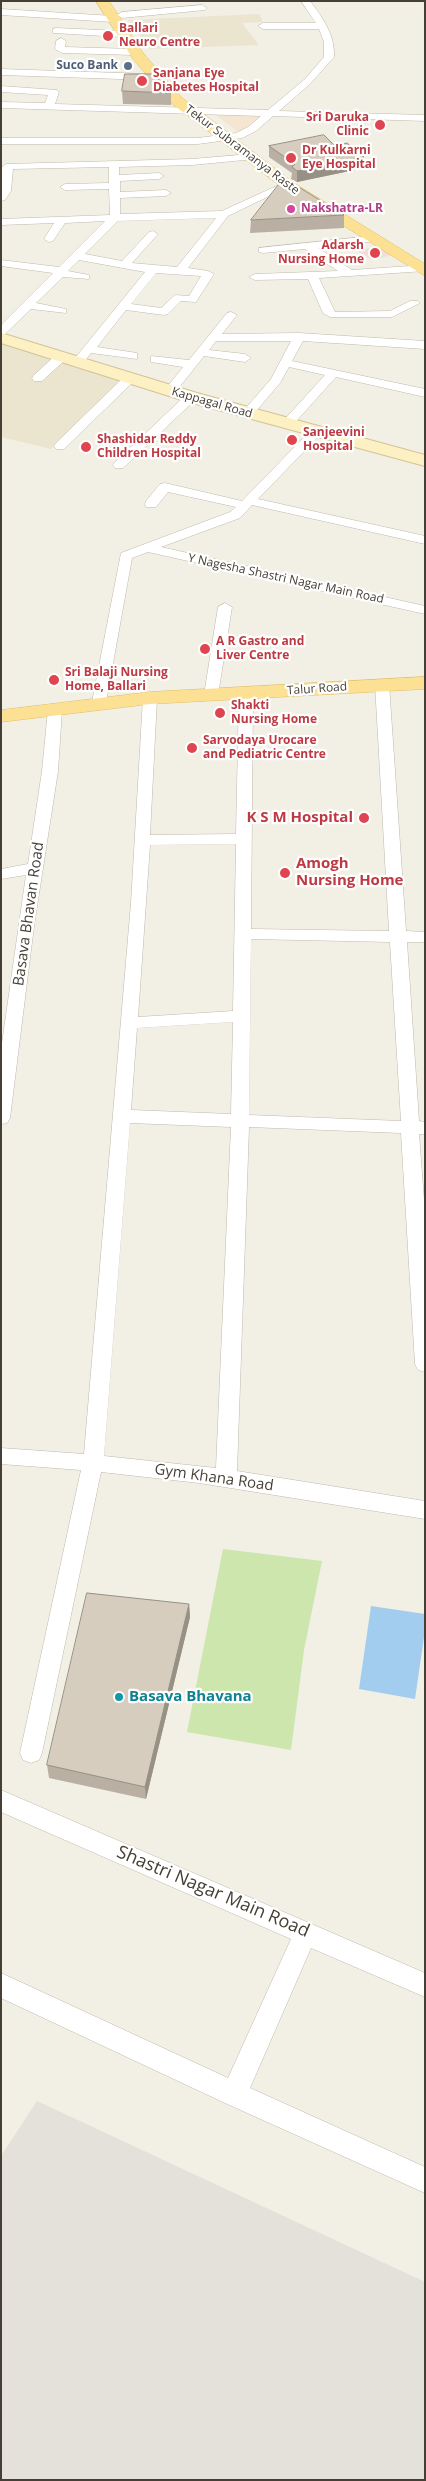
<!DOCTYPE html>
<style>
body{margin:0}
#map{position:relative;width:426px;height:2481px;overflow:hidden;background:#f2efe5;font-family:"Open Sans",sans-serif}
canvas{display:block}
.frame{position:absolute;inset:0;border:2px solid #453f35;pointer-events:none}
</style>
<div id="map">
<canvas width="426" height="2481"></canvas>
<div class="frame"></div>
</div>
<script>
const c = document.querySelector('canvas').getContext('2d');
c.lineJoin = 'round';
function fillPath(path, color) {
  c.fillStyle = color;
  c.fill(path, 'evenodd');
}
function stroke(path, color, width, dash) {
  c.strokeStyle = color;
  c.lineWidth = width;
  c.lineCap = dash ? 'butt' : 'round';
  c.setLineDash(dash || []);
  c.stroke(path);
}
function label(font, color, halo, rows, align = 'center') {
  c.font = font + ' "Open Sans",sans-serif';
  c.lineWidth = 4.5;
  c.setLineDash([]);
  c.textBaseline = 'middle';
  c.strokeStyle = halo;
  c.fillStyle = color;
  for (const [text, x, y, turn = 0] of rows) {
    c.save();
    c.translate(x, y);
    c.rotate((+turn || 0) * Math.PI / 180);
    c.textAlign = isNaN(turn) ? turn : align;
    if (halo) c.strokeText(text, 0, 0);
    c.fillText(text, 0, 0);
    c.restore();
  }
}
fillPath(new Path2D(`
 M214,114l48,2 -21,18z`), '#f4e6d0');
fillPath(new Path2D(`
 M37,2101l388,181v198h-424v-324z`), '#e4e0da');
fillPath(new Path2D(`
 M259,14l4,8 -21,1 17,22 -109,4 -22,-29z
 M1,342l119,39 -69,68 -50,-12z`), '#ebe4cf');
fillPath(new Path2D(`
 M379,246l13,9 -20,5 -15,-9z`), '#f3ddd9');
fillPath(new Path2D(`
 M223,1549l99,12 -18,89 -13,100 -104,-18z`), '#cce6ae');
fillPath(new Path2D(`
 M371,1606l54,8v16l-10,69 -56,-10z`), '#a2cdee');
const street = new Path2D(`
 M301,1h9c13,17 25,34 24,56l-23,26 -32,28 146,4v6l-152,-5 -17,15 -14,7 -44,6h-197v-6h197l38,-5 12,-6 13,-11 -260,-8v-6l44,1 3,-8 -47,-3v-6l56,4 2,2 -4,12 213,6 37,-31 19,-22v-15l-5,-13h-56l-5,-3 5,-3h53z
 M202,5l5,3 -2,2 -83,8 -5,-3 5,-3z
 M1,9l112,7 5,3 -5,3 -112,-7z
 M56,28l66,3 5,3 -5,3 -69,-4v-4z
 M61,38l5,3 -1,6 69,2 5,3 -5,3 -72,-2 -7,-4 1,-8z
 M1,69l149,5 5,3 -5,3 -149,-5z
 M251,154l4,1v4l-63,6 -73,2v8l40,-2 5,3 -5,3 -39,2v11l46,-2 5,3 -5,3 -46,2v16l102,-3 61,-28 4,-1 5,3 -64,31 -40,52 20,3 6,3 -18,28 -15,-1 -13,13 -4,1 -38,-5 -29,37 40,6v6l-46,-6 -10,13 -4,1 -6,-4 74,-91 -66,-12 -11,11 21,4v4l-26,-2 -27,26 30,6v4l-35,-4 -26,25 -4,1v-10l52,-52 -52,-7v-6l58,7 46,-46 -40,2 -12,18 -4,1 -5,-3 10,-16 -53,2v-6l109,-4 -1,-26 -44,1 -5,-3 5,-3 44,-1v-16l-96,2 -2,22 -6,9 -4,1v-33l5,-4 186,-5zM216,218l-39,49 -45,-4 26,-29 -5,-3 -4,1 -27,29 -37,-7 33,-33zM156,273l45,3 -12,20 -14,-1 -14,13 -30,-4z
 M372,236l4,1v4l-58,7 34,22 73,-5v6l-106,7 16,34 55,-1 20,-10h8l2,2 -28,14h-62l-7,-4 -15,-34 -53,1 -6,-3 6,-3 83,-3 -33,-22 -42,4 -4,-1v-4z
 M231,312l6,3 -15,19 77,-1 126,8v8l-122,-8 -11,20 133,28v8l-89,-20 -45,50 -4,1 -6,-4 2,-3 42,-46 -36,-8 -9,16 -28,33h-8l-2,-3 2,-3 27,-31 20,-38h-75l-7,9 36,4 6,4 -6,4 -41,-6 -30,38h-8l-2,-3 19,-24 -32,-5v-6l38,4 38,-47z
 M61,353l4,1v6l-23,21h-8l-2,-3 2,-3 23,-21z
 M129,375l6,4 -2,3 -69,67h-8l-2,-3 2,-3 69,-67z
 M191,393l6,4 -2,3 -72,68h-8l-2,-3 2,-3 72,-68z
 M316,428l6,4 -2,3 -62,64 167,37v8l-173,-39 -12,13 -79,29 264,59v8l-277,-62 -16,6 -26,144 -2,3h-10l-2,-3 29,-149 109,-41 6,-5 -68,-15 -12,15h-10l-1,-3 1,-3 14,-17 5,-1 77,18 70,-72z
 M225,603l7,4 -14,88 -7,4 -7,-4 14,-88z
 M382,680l7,4 17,247 19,1v10h-18l12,179 6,1v12h-6l6,79v159l-7,-2 -3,-6 -14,-231 -152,-6 -12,344 188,30v18l-226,-36 -98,-11 -59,281 -3,7 -8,3 -8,-3 -3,-7 61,-283 -80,-6v-16l83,6 47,-551 12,-205 7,-4 7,4 -7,137 86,-1 3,-141 7,-4 5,1 2,3 -2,236 138,2 -14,-247zM236,844l-3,167 -95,6 12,-172zM251,939l139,3 11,179 -152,-6zM233,1022l-2,92 -100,-4 6,-82zM130,1123l101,4 -15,341 -112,-12z
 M55,706l7,4 -4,61 -24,155 -24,192 -3,5 -6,1v-74l25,-175 -25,4v-10l27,-5 14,-93 6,-61z
 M1,1790l424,183v24l-114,-49 -61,140 175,79v26l-200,-90 -224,-105v-25l227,105 63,-139 -290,-127z`);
const secondary = new Path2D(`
 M1,333l196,60 228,62v11l-240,-65 -184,-58z`);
const primary = new Path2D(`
 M96,1h13l34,52 38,44 113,86 131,81v12l-141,-87 -113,-86 -38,-44z
 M425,677v12l-275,15 -149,18v-12l149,-18z`);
stroke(street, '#c0b9ab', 1);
stroke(secondary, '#d2c396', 2);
stroke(primary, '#e1be64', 1);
fillPath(street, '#fff');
fillPath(secondary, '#fdf1c4');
fillPath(primary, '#fce194');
fillPath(new Path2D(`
 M122,91l49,2v12l-48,-1z
 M269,146h66l29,22 -67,14 -6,-3 1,-6 -23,-16z
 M344,215v13l-94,5 1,-13z
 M189,1604l1,13 -44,182 -97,-21 -2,-13z`), '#b9b0a3');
fillPath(new Path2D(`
 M364,157v11l-67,14v-11z
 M189,1604l1,13 -44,182 -1,-12z`), '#969085');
const building = new Path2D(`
 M125,74h29l17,19 -49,-2z
 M324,135l11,11 12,-3 17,14 -67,14 -5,-4 3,-3 -26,-18z
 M284,178l60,37 -93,5z
 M87,1593l102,11 -44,183 -98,-22z`);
fillPath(building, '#d7cdbe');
stroke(building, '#969085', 1);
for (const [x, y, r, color] of [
 [108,36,6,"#e0444e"],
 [128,66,5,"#5c6f8a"],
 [142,81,6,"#e0444e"],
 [380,125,6,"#e0444e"],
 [291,158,6,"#e0444e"],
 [291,209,5,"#d1479c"],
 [375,253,6,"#e0444e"],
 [292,440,6,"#e0444e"],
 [86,447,6,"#e0444e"],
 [205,649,6,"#e0444e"],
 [54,680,6,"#e0444e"],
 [220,713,6,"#e0444e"],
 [192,748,6,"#e0444e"],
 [364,818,6,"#e0444e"],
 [285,873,6,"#e0444e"],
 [119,1697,5,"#0f9aa8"]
]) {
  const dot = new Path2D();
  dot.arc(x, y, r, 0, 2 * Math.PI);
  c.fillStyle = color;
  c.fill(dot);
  stroke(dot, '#fff', 2);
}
label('bold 12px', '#be3a42', '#fff', [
 ["Ballari",119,29],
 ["Neuro Centre",119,43],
 ["Sanjana Eye",153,74],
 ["Diabetes Hospital",153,88],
 ["Sri Daruka",369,118,"right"],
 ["Clinic",369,132,"right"],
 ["Dr Kulkarni",302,151],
 ["Eye Hospital",302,165],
 ["Adarsh",364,246,"right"],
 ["Nursing Home",364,260,"right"],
 ["Sanjeevini",303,433],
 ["Hospital",303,447],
 ["Shashidar Reddy",97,440],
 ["Children Hospital",97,454],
 ["A R Gastro and",216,642],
 ["Liver Centre",216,656],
 ["Sri Balaji Nursing",65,673],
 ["Home, Ballari",65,687],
 ["Shakti",231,706],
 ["Nursing Home",231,720],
 ["Sarvodaya Urocare",203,741],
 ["and Pediatric Centre",203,755]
], 'left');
label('bold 12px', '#4e5e75', '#fff', [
 ["Suco Bank",118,66]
], 'right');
label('12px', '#453f35', '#fff', [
 ["Tekur Subramanya Raste",242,150,37],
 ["Kappagal Road",212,403,16],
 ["Y Nagesha Shastri Nagar Main Road",286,579,12],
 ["Talur Road",317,689,-4]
]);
label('bold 12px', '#b23c85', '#fff', [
 ["Nakshatra-LR",301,209]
], 'left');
label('bold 15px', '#be3a42', '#fff', [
 ["K S M Hospital",353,818],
 ["Amogh",296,864,"left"],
 ["Nursing Home",296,881,"left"]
], 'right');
label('15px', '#453f35', '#fff', [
 ["Basava Bhavan Road",29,914,-82],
 ["Gym Khana Road",214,1478,8]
]);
label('bold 15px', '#0d838f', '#fff', [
 ["Basava Bhavana",129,1697]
], 'left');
label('18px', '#453f35', '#fff', [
 ["Shastri Nagar Main Road",213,1892,23]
]);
</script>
